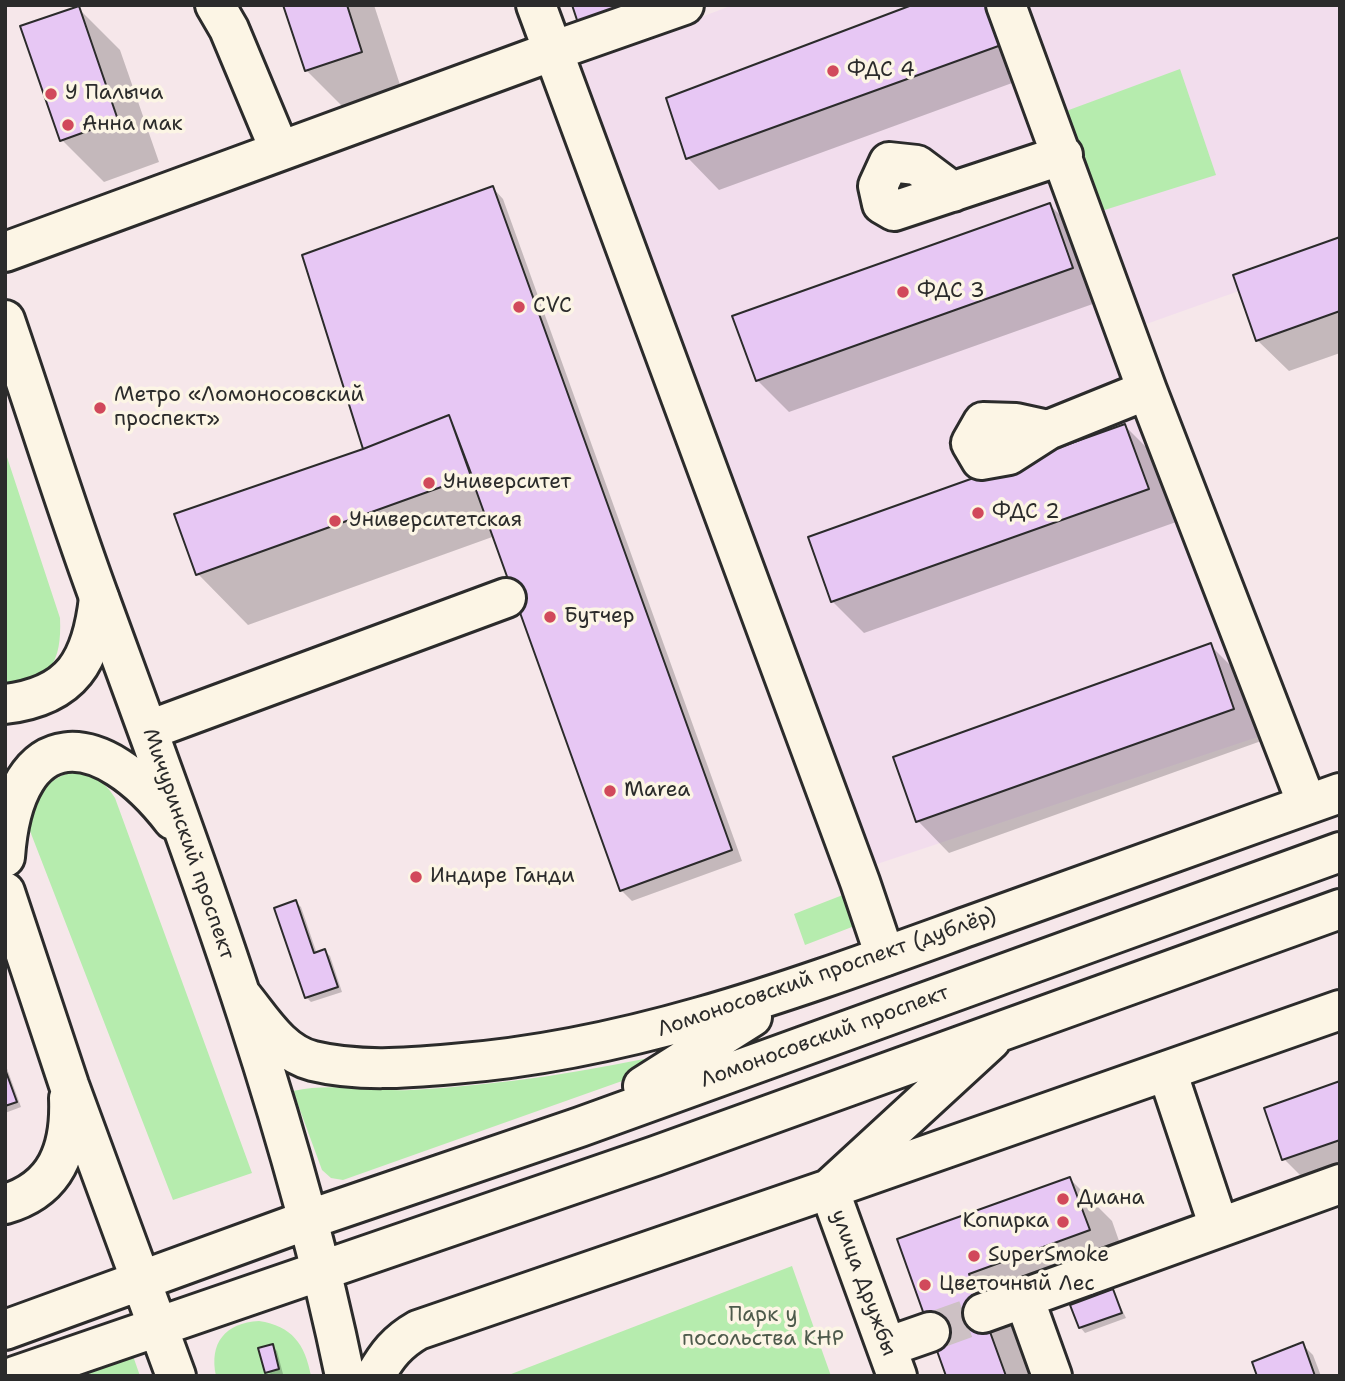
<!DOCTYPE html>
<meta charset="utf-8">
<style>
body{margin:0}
#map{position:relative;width:1345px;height:1381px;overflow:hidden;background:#f6e7ea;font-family:"Shantell Sans",sans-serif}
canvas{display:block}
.frame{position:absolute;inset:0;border:7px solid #2b2b2b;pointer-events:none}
</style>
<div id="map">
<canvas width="1345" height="1381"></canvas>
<div class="frame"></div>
</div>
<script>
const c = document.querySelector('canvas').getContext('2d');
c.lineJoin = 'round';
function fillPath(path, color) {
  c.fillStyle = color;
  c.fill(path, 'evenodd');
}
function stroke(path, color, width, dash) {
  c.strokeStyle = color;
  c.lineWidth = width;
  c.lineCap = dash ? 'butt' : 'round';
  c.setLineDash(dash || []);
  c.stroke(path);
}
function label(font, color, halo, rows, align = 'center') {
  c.font = font + ' "Shantell Sans",sans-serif';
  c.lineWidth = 7;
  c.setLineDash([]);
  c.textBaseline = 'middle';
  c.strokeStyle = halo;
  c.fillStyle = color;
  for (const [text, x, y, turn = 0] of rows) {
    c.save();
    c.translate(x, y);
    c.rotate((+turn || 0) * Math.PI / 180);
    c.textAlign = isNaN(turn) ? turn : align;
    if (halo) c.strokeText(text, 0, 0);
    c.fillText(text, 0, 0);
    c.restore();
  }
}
fillPath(new Path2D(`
 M733,5h607v250l-233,83 151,399 -384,128 -305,-798z`), '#f2dded');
fillPath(new Path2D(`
 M1180,69l36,106 -121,38 -37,-99z
 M5,451l55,167c2,44 -10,65 -55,68z
 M73,772c19,3 32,9 42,26l137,375 -79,27 -143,-369c0,-30 13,-51 43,-59z
 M853,891l12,31 -60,23 -11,-31z
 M681,1051l-11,13 -327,116 -12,-2 -9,-8 -29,-79c39,-9 79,1 118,-1 92,-5 181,-19 270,-39z
 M792,1266l39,110h-325z
 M259,1321c33,5 46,23 52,55h-95c-7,-33 9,-53 43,-55z
 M132,1353l8,23h-71z`), '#b6ecae');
fillPath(new Path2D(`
 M285,5h89l29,89 -55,18 -42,-42z
 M1001,5l33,70 -315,115 -31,-32z
 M78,8l42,42 39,112 -55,20 -42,-42z
 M493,188l10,11 239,662 -110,40 -11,-11 -126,-354 -247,89 -50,-51 167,-124z
 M1050,205l31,31 23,64 -315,112 -32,-32z
 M1340,239v114l-51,18 -32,-31z
 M1125,426l31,31 23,64 -315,112 -32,-32z
 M1210,645l32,32 22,63 -315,113 -31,-32z
 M296,902l5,5 16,47 8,-3 5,5 12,36 -31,10 -5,-5z
 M5,1063l16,44 -16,6z
 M1340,1083v113l-14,5 -42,-42 -18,-50z
 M1070,1179l42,42 18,51 -120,44 22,60h-84l-48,-136z
 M1113,1291l13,27 -41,15 -5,-6z
 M1302,1344l11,11 8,21h-62z
 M272,1346l5,5 6,23 -7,2 -10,-4z`), '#0003');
const building = new Path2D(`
 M283,5h64l15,47 -57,19z
 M572,5h62l-55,21z
 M912,5h76l16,39 -318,115 -20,-61z
 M79,6l39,114 -58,21 -40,-115z
 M493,186l239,664 -112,41 -171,-476 -86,34 -61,-194z
 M1050,203l23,65 -317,113 -24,-65z
 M1340,237v74l-84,30 -23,-66z
 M449,415l23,61 -276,99 -22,-61 189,-65z
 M1125,424l24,65 -318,113 -23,-65z
 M1211,643l23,66 -318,113 -23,-65z
 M296,900l18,53 11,-4 13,38 -33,11 -31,-90z
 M5,1069l12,33 -12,4z
 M1340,1081v59l-58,20 -18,-52z
 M1070,1177l20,53 -121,44 37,102h-60l-49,-137z
 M1113,1289l9,24 -43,15 -9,-23z
 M1303,1342l12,34h-58l-5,-14z
 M273,1344l6,25 -14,4 -7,-25z`);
fillPath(building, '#e7c7f4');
stroke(building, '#2b2b2b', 2);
stroke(new Path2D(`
 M930,1332l53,-19`), '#cdc1c4', 38, [38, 19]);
const minor = new Path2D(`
 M215,5l14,24 51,122
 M536,5l17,46 131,-46
 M1006,5l141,385 160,414
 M953,192l-36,-27 -28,-3 -11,24 4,18 12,7 169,-56
 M5,252l548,-201 307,831 25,74
 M1048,430l-39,25 -28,5 -10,-17 12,-21 33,1 32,7 99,-40
 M5,704c68,-8 87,-44 94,-106
 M149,730l357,-132
 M1167,1071l52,156
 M1024,1298l28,78
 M983,1313l357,-129
 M887,1347l43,-15
 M897,1376l-68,-187 511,-179`);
const major = new Path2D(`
 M5,320c32,93 61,188 95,280 93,255 190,509 245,776
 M5,857c10,-137 96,-130 168,-37
 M5,892l64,193 107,291
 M241,995c20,24 39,58 72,66 45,11 94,7 140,3 181,-14 347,-77 516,-138 123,-44 247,-89 371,-133
 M643,1086l109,-69
 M5,1204c52,-15 66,-56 64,-106
 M5,1330l305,-111 270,-92 760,-275
 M15,1376l640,-220 685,-247
 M375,1376c12,-21 22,-34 43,-46l411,-141 162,-149`);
stroke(minor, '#2b2b2b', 44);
stroke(major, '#2b2b2b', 44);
stroke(minor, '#fcf5e5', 38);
stroke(major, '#fcf5e5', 38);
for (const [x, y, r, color] of [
 [833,71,7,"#d1495b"],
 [51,94,7,"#d1495b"],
 [68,125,7,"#d1495b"],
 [903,292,7,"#d1495b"],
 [519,307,7,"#d1495b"],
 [100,408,7,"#d1495b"],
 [429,483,7,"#d1495b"],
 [978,513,7,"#d1495b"],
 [335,521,7,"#d1495b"],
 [550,617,7,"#d1495b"],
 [610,791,7,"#d1495b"],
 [416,877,7,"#d1495b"],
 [1063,1199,7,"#d1495b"],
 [1063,1222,7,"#d1495b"],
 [974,1256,7,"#d1495b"],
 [925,1285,7,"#d1495b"]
]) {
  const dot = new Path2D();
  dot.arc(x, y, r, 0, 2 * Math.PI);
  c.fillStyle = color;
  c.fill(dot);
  stroke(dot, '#fcf5e5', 2.5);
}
label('21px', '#2b2b2b', '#fcf5e5', [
 ["ФДС 4",847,71],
 ["У Палыча",65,94],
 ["Анна мак",82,125],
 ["ФДС 3",917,292],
 ["CVC",533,307],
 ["Метро «Ломоносовский",114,396],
 ["проспект»",114,420],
 ["Университет",443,483],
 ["ФДС 2",992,513],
 ["Университетская",349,521],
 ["Бутчер",564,617],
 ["Marea",624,791],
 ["Индире Ганди",430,877],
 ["Диана",1077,1199],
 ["Копирка",1049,1222,"right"],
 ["SuperSmoke",988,1256],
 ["Цветочный Лес",939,1285]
], 'left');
label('21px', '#2b2b2b', '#fcf5e5', [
 ["Мичуринский проспект",188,844,71],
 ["Ломоносовский проспект (дублёр)",827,973,-19],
 ["Ломоносовский проспект",825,1037,-20],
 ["улица Дружбы",863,1283,70]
]);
label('21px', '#4e5b4c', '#fcf5e5', [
 ["Парк у",763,1316],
 ["посольства КНР",763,1340]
]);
</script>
